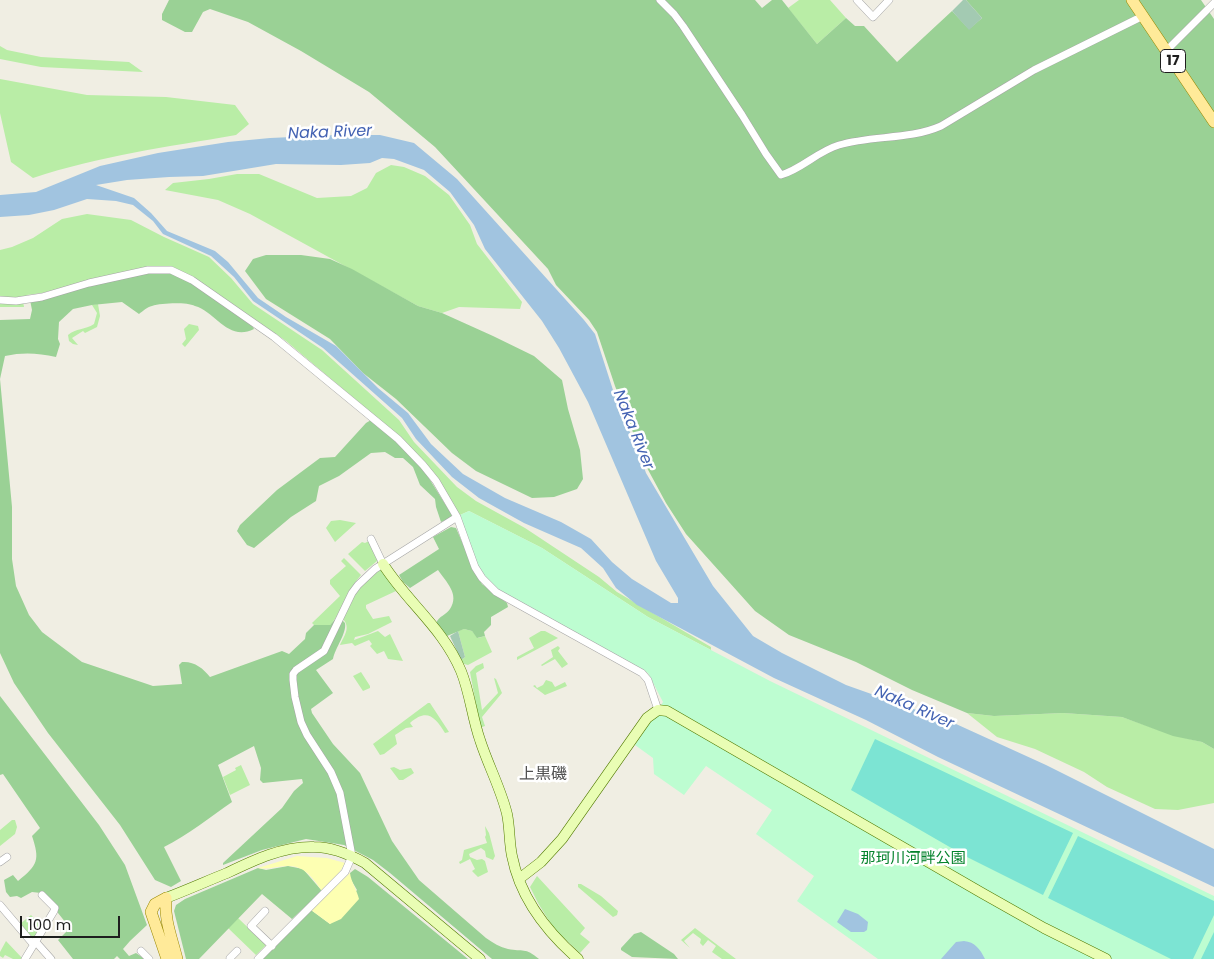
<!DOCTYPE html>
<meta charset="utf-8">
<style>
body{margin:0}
#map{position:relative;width:1214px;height:959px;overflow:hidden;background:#f0eee3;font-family:Poppins,sans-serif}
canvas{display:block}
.scale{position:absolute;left:20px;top:916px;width:100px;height:22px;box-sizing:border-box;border:2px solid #1e1e1e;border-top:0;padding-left:6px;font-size:15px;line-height:18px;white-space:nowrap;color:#1e1e1e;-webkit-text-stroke:4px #fff;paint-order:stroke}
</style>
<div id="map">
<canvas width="1214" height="959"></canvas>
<div class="scale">100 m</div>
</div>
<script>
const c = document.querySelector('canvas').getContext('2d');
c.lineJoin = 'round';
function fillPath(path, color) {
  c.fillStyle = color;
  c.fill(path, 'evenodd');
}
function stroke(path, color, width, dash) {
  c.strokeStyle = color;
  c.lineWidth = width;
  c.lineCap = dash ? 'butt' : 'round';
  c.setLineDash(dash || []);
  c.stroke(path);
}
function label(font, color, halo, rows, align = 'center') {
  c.font = font + ' Poppins,"Noto Sans JP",sans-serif';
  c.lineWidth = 5;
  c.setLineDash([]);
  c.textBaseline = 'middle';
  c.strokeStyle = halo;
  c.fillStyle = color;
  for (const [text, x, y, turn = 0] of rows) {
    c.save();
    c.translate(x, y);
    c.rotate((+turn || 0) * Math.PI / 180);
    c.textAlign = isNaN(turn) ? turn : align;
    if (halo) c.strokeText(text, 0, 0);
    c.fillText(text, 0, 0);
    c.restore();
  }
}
fillPath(new Path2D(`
 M799,0h31l16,18 -29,26 -29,-36z
 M0,46l7,4 34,7 88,5 14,10 -102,-5 -41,-8z
 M0,79l87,16 79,2 69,8 14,19 -13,11c-69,12 -137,21 -203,43l-22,-16 -11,-49z
 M391,165l13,2 21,9 24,19 21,30 7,19 45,58 -2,7 -61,-2 -17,6 -24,-7 -168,-92 -32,-14 -53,-10 8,-7 36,-4 28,-5h22l58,24 34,-2 16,-8 9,-15z
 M87,214l44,6 33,17 45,20 22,21 22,26 69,46 77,70 15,22 43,45 19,14 49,27 74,49 18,15 94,55v3l-63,-33 -106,-69 -73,-37 -9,4 -35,-52 -56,-52 -83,-70 -86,-59 -27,-14 -27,-1 -104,26 -15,2 -4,6 1,6h-24v-57l12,-3 21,-9 29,-19z
 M98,304l2,12 -3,11 -12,6 -2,-2 -11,7 6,7 -5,-1 -4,-3 -1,-6c8,-7 17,-5 26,-11l3,-11 -5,-8z
 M189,324l9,2 1,4 -14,17 -3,-3 4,-5 -2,-10z
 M340,520l16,3 -21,19 -9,-14 5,-7z
 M369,541l9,17 -1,3 -12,10 -17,-17 14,-12 3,1z
 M344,558l17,17c-13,15 -17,35 -31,50h-16l-2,-2 28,-27 -10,-12v-4l16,-14 -5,-5z
 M380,568l16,23 -30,14v3l7,11 16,-3 3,6 -24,12 -13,3 -1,3 24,-9 7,6 5,-3 13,27 -15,-2 -4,-8 -7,3 -7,-8 2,-2 -3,-4 -14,6 -3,-3 -12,2c4,-9 11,-17 3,-26 9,-24 19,-34 37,-51z
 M464,629l8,2 6,7 7,-2 7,16 -24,13 -4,-1 -3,-4 4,-3 -7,-26z
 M541,631h4l13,7 -41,22v-3l17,-9 -5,-10z
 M558,646l2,2 -2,3 10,13 -6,4 -7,-9 -13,7 -1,-1 12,-8 -2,-7z
 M483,663l1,5 -8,5 6,37 16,-17 -4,-15 2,1 6,14 -20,24 3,9 -3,1 -2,-1 -10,-54 6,-6z
 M361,672l9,14v2l-7,3 -10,-15z
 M546,680l6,2 3,5 10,-5 2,4 -22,9 -12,-9 2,-1 2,3 6,-3z
 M428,703h2l19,29 -4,1c-10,-16 -18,-25 -35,-10l3,4 -7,1 -11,7 2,9 -13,10 -4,1 -7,-11z
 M967,713l27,3 69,-3 59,4 51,18 29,7 12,7v54l-36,7 -23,-1 -48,-22 -23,-15 -49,-23 -38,-12z
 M241,765l9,20 -20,10 -7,-18 13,-7 -1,-2z
 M394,767l6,3 11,-2 3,5 -11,7h-4l-9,-12z
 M12,820h3l2,7 -2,7 -15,12v-16z
 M485,826l4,7 6,23 -2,4 -7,-3 -1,-6 -4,-3 -12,6 1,3 7,3 5,-1 3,2 3,11 -10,5 -6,-6 3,-2 -5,-10 -10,5 -1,-2 3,-2 2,-10 23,-7 -2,-6 1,-2z
 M537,876l48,52 -5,6 10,8 -10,11 -26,-24 -16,-26 -8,-16z
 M578,884h3l20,12 17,15 -1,4 -4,2 -35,-30z
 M31,915l11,11 -7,11 -3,1 -12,-14z
 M238,918l28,27 -10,10 -28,-27z
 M695,928l41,31h-14l-10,-7 4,-6 -8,-6 -5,6 -3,-3 1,-4 -8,-6 -9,8 6,7 -9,-8z
 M6,941l17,18h-10l-8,-4 -2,3 -3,-2v-4z`), '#b9eda6');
fillPath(new Path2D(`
 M169,0h586l7,8 10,-8h10l35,44 29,-26 9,8h9l33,36 55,-51 17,18 13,-11 -16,-18h235l13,19v730l-12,-7 -29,-6 -51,-19 -59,-4 -69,3 -27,-3 -55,-23 -56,-28 -67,-27 -34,-24 -69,-77 -20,-31 -20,-37 -31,-80 -18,-54 -8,-12 -33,-35 -8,-16 -113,-122 -66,-55 -68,-41 -53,-29 -38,-13 -7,3 -11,20h-7l-23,-12v-6z
 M266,255h35l29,4 22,10 66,37 24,7 51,23 41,20 28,24 6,29 12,41 3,29 -6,10 -23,8 -22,1 -56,-27 -24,-18 -56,-54 -33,-26 -33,-34 -64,-40 -21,-28 8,-12z
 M172,272l23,12 56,40 3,5c-26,13 -38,-17 -59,-23 -9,-4 -33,-3 -43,0 -5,1 -9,5 -13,8l-17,-12 -30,3 -19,4 -14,13 -1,17 2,5 -4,13c-18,-4 -33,-5 -51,-1l-5,23 12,128v52l4,27 13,29 13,17 40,30 71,24 29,-2 -3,-19 3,-3c12,-1 21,6 28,15l72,-26 7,3 16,-15 1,-6 8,-8h16l8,-9 7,7c2,10 -10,25 -12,36l-17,11 17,23 -22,16 1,4 21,31 27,29 32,68 27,39 67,58c7,5 14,9 22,11 15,3 17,-2 31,10h-47l-102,-86 -17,-13 -29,-15 -38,-6 -44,11 -39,15v-2l59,-55 12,-17 9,-8 -1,-4 -39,4 -3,-3 1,-12 -7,-22 -36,19 14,37c-22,15 -44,33 -68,45l17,34 -10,6 -16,-7 -35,-55 -72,-92 -34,-50 -14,-30v-333l30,-1 2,-9 -2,-10 117,-27z
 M371,420l27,22 24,25 30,48 -1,3 -10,4 -5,-15 -1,-8 -15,-14 -7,-18 -10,-9h-8l-10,-6 -14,1 -32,23 -20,10 -3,15 -25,16 -37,31 -7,-3 -10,-14 3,-6 37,-35 43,-32 15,-1 31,-34z
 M451,527l5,1 17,39 9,17 25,19 1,4 -17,10v8l-7,7 1,4 -8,2 -5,-7 -8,-2 -17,7 -11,-13c3,-7 10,-8 14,-14 10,-15 -4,-27 -12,-39l-28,18 -7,-6 -4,-7 40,-26 -6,-12z
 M0,696l99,129 26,40 22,60 -17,16 -7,8 6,7 7,-3 9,6h-25l-3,-3 -3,3h-41l-15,-19 12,-12 -12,-15v-4l-17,-16 -9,-1 -11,6 -4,-2 -7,1 -4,-5 -2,-12 9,-5 5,6c20,-16 22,-21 14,-45l8,-8 -37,-54 -3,1z
 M288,866l15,3 19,22 -30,28 -30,-25 -63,65h-13l-12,-48 2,-6 9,-6 73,-31 8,2z
 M355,869l13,8 100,82h-207l50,-49 19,14 27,-34 -7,-12v-5z
 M641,932l33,22 4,5 -46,-2 -11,-7v-2l13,-14z`), '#9ad195');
fillPath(new Path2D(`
 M297,856l30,2 18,5 -7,12 -16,16c-9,-13 -18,-26 -35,-25 -10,0 -19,4 -29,2z
 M350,873c1,9 7,17 9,26l-18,20 -11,5 -19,-14z`), '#fdffb2');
fillPath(new Path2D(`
 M963,0h3l16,18 -13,12 -17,-19z
 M458,631l7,26 -4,3 -11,-24z`), '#a3cab2');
fillPath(new Path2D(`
 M469,511l73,37 106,69 122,64 444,215v63h-336l-81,-58 17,-25 -58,-42 16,-24 -66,-44 -22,29 -30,-21 -1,-16 -18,-13 28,-43 -15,-29 -147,-81 -16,-14 -8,-13 -17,-50z`), '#bdfdd1');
fillPath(new Path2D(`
 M875,739l198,94 -30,62 -76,-38 -116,-67z
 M1078,836l136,65v14l-21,44h-22l-123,-61z
 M1214,932v27h-13z`), '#7ce4d3');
fillPath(new Path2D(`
 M337,135h43l34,8 43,36 127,141 11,14 26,81 14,27 11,31 67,113 40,50 29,17 64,32 110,39 90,41 168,84v38l-276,-130 -72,-37 -92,-42 -137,-73 -21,-17 -13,-20 -22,-20 -57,-25 -45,-25 -27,-21 -36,-38 -14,-21 -79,-70 -70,-47 -19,-24 -23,-21 -48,-22 -10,-13 -20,-16 -17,-4 -29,-2 -33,11 -25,5 -29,2v-22l36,-3 64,-26 58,-13 70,-11 42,-4zM382,158l12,1 30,11 26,22 24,33 11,24 57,72 17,27 29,54 68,159 22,37v5h-7l-39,-24 -20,-17 -21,-23 -30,-17 -56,-24 -42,-24 -32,-30 -23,-31 -30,-25 -42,-42 -50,-29 -28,-19 -30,-36 -13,-11 -48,-20 -16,-18 -17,-15 -38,-13 31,-5 42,-3 34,-1 73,-12 65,1 29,-2z
 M845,909l13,5 10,8 -1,8 -3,2h-13l-14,-10z
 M964,941c11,1 16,8 21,18h-44l15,-17z`), '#a1c4e0');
const street = new Path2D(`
 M660,0l14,14 9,12 59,89 24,39 15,21c21,-6 37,-24 58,-30 34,-10 70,-5 102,-19l93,-56 109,-54
 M857,0l16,17 16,-17
 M1166,51l48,-48
 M0,300l16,1 26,-4 47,-14 59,-13h23l21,10 82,57 124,102 25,26 13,16 21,36 18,50 7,11 14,14 146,81 6,7 10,30
 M371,539l12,25
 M0,862l7,-5
 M0,905l33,39
 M265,911l-14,15 21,20
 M35,941l16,18
 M141,951l8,8
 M230,958l7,-7
 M25,959l29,-48 1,-3 -13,-13
 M258,959l87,-87 7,-16 -12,-63 -9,-21 -24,-37 -6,-13 -6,-25 -2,-17v-6l3,-4 28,-19 28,-58 6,-8 17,-16 82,-52`);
const secondary = new Path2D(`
 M383,564c24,38 60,64 78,107 9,22 11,46 19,69 8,25 21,49 27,74 3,14 2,28 5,42 8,41 35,76 66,103
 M519,879l22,-17 21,-23 85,-121 11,-8 9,1 315,182 62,35 62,31
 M166,898c21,-8 41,-17 61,-25 27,-13 56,-27 87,-26 18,0 35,7 51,16l115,96`);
const primary = new Path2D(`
 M1132,0l82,122
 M166,898l-11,6 -4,8 16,47
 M166,898c-2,22 6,40 11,61`);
stroke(street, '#a5a5a5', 8);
stroke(secondary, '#517a00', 11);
stroke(primary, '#988800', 12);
stroke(street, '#fff', 7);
stroke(secondary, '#e9fdb4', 10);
stroke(primary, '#ffea99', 11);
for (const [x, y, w] of [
 [1173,61,25]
]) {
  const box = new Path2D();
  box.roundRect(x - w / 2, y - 11.5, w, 23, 4);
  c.fillStyle = '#fff';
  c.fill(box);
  stroke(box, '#1e1e1e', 1);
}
label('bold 14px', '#1e1e1e', null, [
 ["17",1173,61]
]);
label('15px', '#05832c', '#fff', [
 ["那珂川河畔公園",913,859]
]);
label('italic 16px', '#4463b3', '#fff', [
 ["Naka River",330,133,-2],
 ["Naka River",633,430,68],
 ["Naka River",914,708,24]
]);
label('16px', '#515151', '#fff', [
 ["上黒磯",543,775]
]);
</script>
